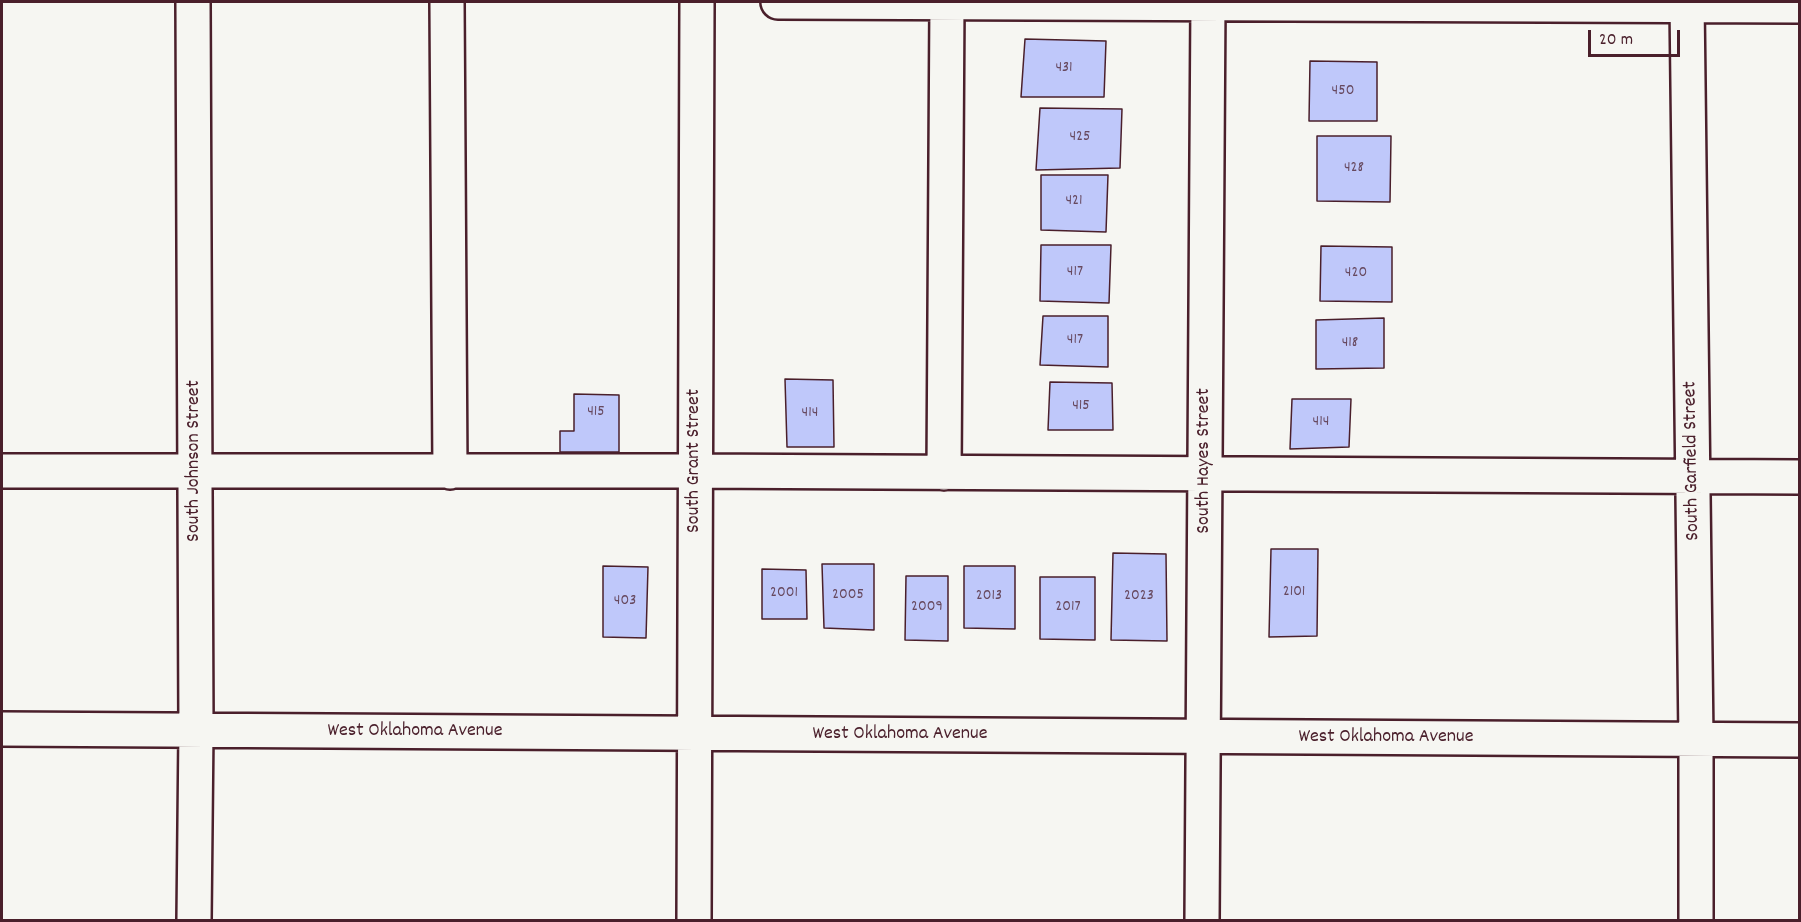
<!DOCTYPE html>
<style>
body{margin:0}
#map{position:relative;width:1801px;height:922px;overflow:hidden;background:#f6f6f2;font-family:Dekko,sans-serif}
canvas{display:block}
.frame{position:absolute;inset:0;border:3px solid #4a1f2b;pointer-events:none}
.scale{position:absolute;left:1588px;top:30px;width:92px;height:27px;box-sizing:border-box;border:3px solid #4a1f2b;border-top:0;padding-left:8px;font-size:18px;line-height:21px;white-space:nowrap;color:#4a1f2b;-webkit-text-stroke:4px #f6f6f2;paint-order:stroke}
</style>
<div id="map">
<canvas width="1801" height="922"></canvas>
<div class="frame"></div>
<div class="scale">20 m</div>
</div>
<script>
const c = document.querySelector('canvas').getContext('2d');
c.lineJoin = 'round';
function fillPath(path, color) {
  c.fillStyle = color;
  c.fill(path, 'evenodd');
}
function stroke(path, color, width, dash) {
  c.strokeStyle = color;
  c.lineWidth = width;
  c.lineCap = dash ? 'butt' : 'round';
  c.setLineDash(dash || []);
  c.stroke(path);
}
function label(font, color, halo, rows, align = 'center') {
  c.font = font + ' Dekko,sans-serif';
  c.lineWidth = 5;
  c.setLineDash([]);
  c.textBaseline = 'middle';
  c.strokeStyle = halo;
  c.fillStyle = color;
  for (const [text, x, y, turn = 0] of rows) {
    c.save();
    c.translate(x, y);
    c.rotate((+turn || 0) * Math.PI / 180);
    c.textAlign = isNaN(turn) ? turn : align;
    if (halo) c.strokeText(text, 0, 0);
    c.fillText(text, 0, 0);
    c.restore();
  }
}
const building = new Path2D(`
 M1025,39l81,2 -2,56h-83z
 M1310,61l67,1v59h-68z
 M1040,108l82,1 -2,59 -84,2z
 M1317,136h74l-1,66 -73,-1z
 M1041,175h67l-2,57 -65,-2z
 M1041,245h70l-2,58 -69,-2z
 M1321,246l71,1v55l-72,-1z
 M1043,316h65v51l-68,-2z
 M1384,318v50l-68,1v-49z
 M785,379l48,1 1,67h-47z
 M1050,382l62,1 1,47h-65z
 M574,394l45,1v57h-59v-21h14z
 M1292,399h59l-2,48 -59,2z
 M1271,549h47l-1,87 -48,1z
 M1113,553l53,1 1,87 -56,-1z
 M822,564h52v66l-50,-2z
 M603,566l45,1 -2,71 -43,-1z
 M964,566h51v63l-51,-1z
 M762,569l44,1 1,49h-45z
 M906,576h42v65l-43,-1z
 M1040,577h55v63l-55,-1z`);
fillPath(building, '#bfc8fa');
stroke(building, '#4a1f2b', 1.5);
const minor = new Path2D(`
 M193,2l3,728 -2,190
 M447,2l3,470
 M778,2l1022,4
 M1687,2l9,738v180
 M2,471h693l1105,6
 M944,473l3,-471
 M2,729l1798,11
 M694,920l3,-918
 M1202,920l6,-918`);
stroke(minor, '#4a1f2b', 38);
stroke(minor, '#f6f6f2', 33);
label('16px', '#67495f', null, [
 ["431",1064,69],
 ["450",1343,92],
 ["425",1080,138],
 ["428",1354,169],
 ["421",1074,202],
 ["417",1075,273],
 ["420",1356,274],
 ["417",1075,341],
 ["418",1350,344],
 ["415",1081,407],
 ["415",596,413],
 ["414",810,414],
 ["414",1321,423],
 ["2101",1294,593],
 ["2001",784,594],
 ["2005",848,596],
 ["2013",989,597],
 ["2023",1139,597],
 ["403",625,602],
 ["2009",927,608],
 ["2017",1068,608]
]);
label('20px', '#4a1f2b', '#f6f6f2', [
 ["South Johnson Street",195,461,-90],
 ["South Grant Street",695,461,-90],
 ["South Hayes Street",1205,461,-90],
 ["South Garfield Street",1693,461,-91],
 ["West Oklahoma Avenue",415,732],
 ["West Oklahoma Avenue",900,735],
 ["West Oklahoma Avenue",1386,738]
]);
</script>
